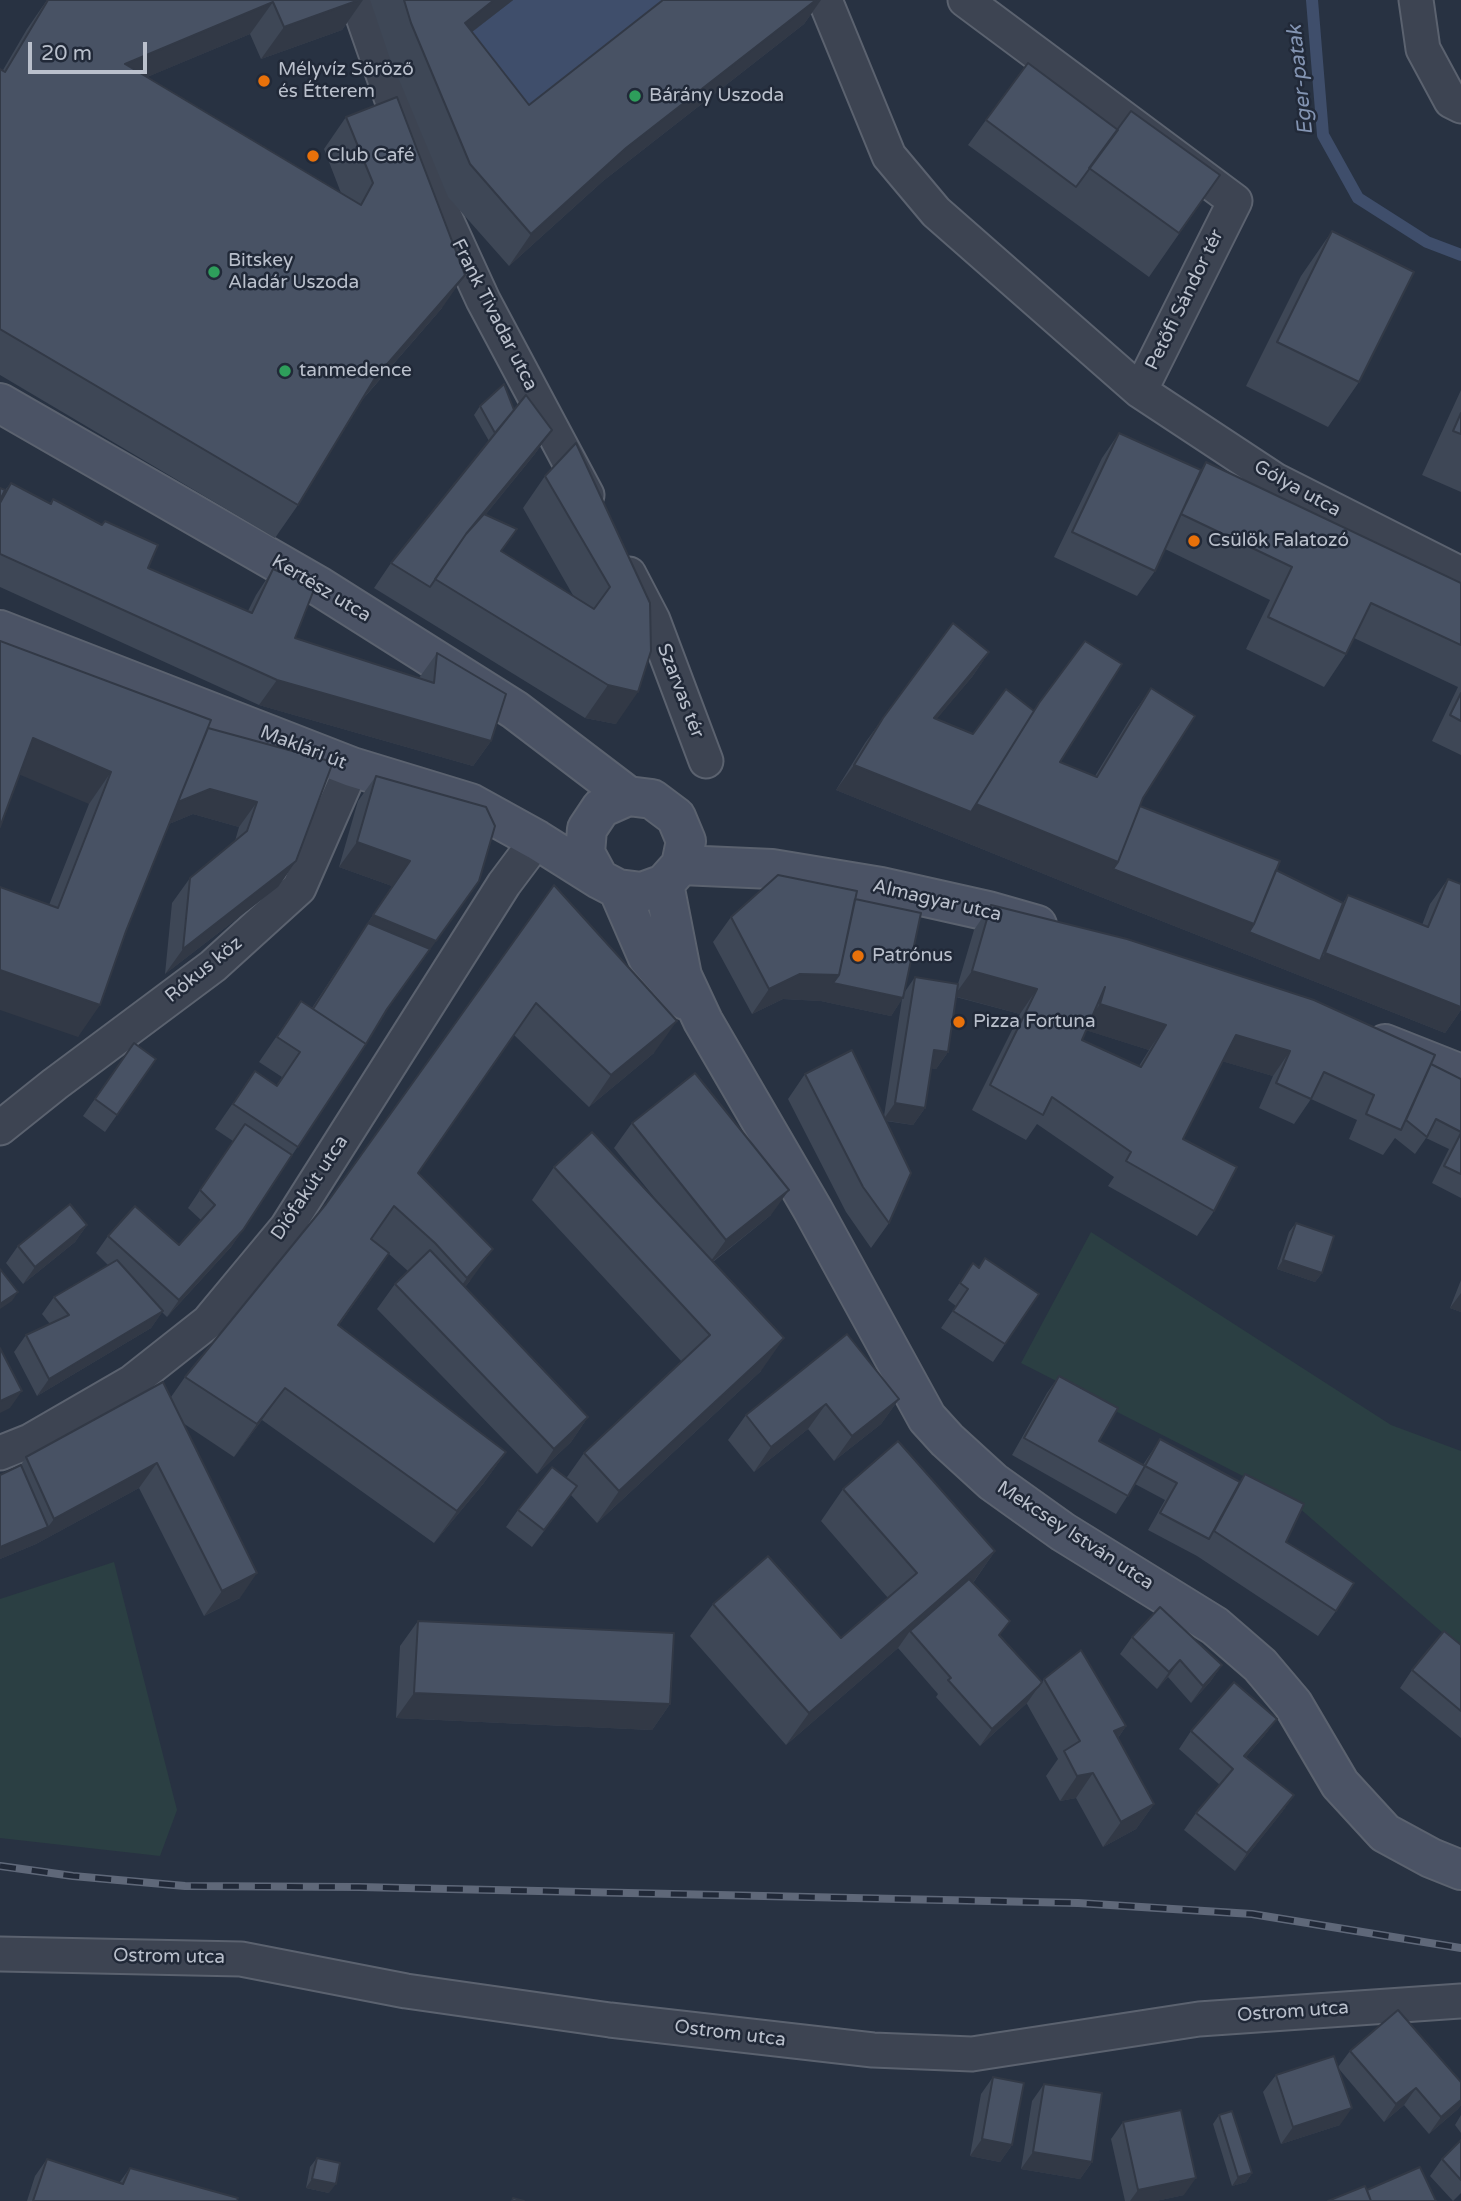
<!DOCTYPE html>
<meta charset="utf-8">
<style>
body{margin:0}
#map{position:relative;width:1461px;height:2201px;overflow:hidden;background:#283242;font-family:"Varela Round",sans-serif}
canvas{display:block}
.scale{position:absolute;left:28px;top:42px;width:119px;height:32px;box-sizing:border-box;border:4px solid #bac0cc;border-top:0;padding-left:9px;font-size:21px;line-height:24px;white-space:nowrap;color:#bac0cc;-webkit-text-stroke:5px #212938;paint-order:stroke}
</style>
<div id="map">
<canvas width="1461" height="2201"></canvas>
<div class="scale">20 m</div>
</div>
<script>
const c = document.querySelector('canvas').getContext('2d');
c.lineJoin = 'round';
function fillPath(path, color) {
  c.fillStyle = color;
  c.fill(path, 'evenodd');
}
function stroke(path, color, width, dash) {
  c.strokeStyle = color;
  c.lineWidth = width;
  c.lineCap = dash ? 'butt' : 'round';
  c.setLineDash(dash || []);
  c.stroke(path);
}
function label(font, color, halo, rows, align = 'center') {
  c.font = font + ' "Varela Round",sans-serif';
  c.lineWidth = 5;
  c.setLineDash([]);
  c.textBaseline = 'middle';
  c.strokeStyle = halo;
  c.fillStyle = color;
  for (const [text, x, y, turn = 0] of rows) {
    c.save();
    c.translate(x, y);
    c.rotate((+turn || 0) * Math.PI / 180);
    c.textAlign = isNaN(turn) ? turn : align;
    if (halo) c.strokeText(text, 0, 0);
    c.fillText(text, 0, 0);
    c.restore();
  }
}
fillPath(new Path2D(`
 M1091,1232l300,193 70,26v195l-10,-6 -161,-140 -269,-137z
 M114,1562l63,248 -17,46 -160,-18v-239z`), '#2b3f43');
fillPath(new Path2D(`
 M513,0h169l-176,137 -64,-82z`), '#3f4e6b');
stroke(new Path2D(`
 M1312,0l11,135 35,63 69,44 34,13`), '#3f4e6b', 12);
const street = new Path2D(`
 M357,0l37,106 89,194 104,195
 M825,0l64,156 47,56 204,179 135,89 186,94
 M965,0l270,201 -95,190
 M1416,0l7,49 28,52 10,5
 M629,574l24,46 53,141
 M0,1128l55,-44 158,-118 86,-78 53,-121
 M0,1453l30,-12 102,-59 76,-60 79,-95 217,-343 33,-44
 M0,1954l241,5 165,32 204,29 263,30 99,4 227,-35 262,-18`);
const secondary = new Path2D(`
 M0,403l320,184 195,123 113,86
 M0,630l352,137 118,36 67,37 62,39 19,10 24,3 22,-8 17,-19 5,-24 -10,-24 -24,-18 -24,-3 -27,12 -14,21 -2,24 14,26
 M681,865l91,4 109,18 107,24 49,14
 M664,884l18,92 21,45 110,189 114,208 20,22 46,42 70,50 152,94 45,39 33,39 47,80 45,49 46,25 30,12
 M618,889l30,69 37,42
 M1385,1044l76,30`);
stroke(street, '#5b626f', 37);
stroke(secondary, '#5b626f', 42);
stroke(street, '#3d4452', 33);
stroke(secondary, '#4b5365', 38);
const rail = new Path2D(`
 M0,1866l73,10 112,10 174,1 719,16 174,11 209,34`);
stroke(rail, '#5f6879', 8);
stroke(rail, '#212938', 5, [16]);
fillPath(new Path2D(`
 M47,0h316l-21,30 -81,29 -11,-25 -103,43 194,116 -17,-44 22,-32 96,191 -79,91 -65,106 -23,33 -275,-163v-306l3,1 24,-41z
 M370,0h143l-41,32 57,73 134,-105h158l-17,24 -201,157 -94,85 -61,-69 -59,-141z
 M986,120l132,10 102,45 -71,102 -181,-132z
 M1332,231l27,151 -31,45 -82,-41 55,-110z
 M1461,390v102l-39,-17z
 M480,406l34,4 38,20 -18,25 -48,59 16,37 72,46 -51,-89 22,-32 105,127 -34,121 -31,-6 -172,-106 1,-2 -1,2 -39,-24 17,-25 98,-122 -15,-26z
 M1119,433l82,37 5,-8 255,121v172l-29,-14 26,-54 -104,-49 -8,16 -22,33 -78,-38 24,-49 -105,-51 -10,22 -18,25 -83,-39 48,-99z
 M11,483l39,20 3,-4 95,69 100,43 8,-16 17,-26 22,69 124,40 18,-25 54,88 -18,25 -214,-61 -259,-118v-99l5,2z
 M0,641l208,87 88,133 -18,26 -113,87 7,-71 18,-25 45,-37 4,-14 -46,-13 -24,10 -91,213 -29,-132 40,-101z
 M989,652l-17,25 -36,42 37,15 87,28 35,14 34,-56 22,-32 -8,110 -3,8 136,64 67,33 5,-8 74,30 8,-21 18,-25 13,5v126l-16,23 -349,-138 -260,-105 29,-47 18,-25z
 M376,776l110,31 -100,205 -20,32 -135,203 -64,70 -5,-5 -11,16 -114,68 -23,-44 12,-17 24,-11 -8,-10 12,-17 54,-32 -12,-12 12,-17 71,9 22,-25 -13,-12 45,-67 -18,-12 40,-58 21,15 6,-9 -23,-15 42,-61 11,7 80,-122 -53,-19 19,-66z
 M554,885l100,168 -65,54 -75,-72 -96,138 52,108 -5,6 123,130 -17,25 -34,32 -160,-165 18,-25 13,-13 -19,-17 -50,71 167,127 -23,32 -49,59 -172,-123 -28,37 -51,-34 57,175 -36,18 -65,-128 -103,56 -36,15v-84l21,-10 5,-8 145,-60 14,-20 141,-173z
 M855,899l49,94 11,-16 43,7 16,-54 17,-25 440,159 30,15v119l-29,-15 17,-34 -23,-11 -11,16 -20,-16 -12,17 -34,-16 8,-19 -46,-21 -17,25 -35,-16 14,-32 -51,-15 -39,78 31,72 -17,25 -89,-50 6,-9 -77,-53 -11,16 -54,-30 48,-96 -64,-17 -8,55 -12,17 -5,-1 -6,40 -12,17 -27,-4 3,102 -18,25 -25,-36 -58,-113 17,-25 79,42 18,-117 -11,17 -70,-15 -38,-2 -31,15 -39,-72 18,-25zM1086,1030l63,20 -10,16 -57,-26z
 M134,1043l22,16 -51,73 -22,-16z
 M632,1123l139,92 -58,47 48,109 -164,152 -26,-28 -39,52 -26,-20 12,-17 49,-33 17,-24 98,-91 -150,-162 22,-33 108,40 -48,-59z
 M1296,1223l26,50 -7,9 -38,-13 12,-37z
 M87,1225l-12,17 -52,42 -17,-21 12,-17z
 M985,1258l20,86 -12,18 -52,-34 15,-22 -8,-6 25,-37 6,4z
 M1461,1280v32l-11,-4z
 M847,1334l52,65 -18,25 -47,37 -26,-32 -54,43 -26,-32 18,-25z
 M1059,1376l40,65 44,24 17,-26 80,43 5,-8 41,68 50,69 -18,25 -121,-80 -49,-26 17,-30 -30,-16 -19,30 -104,-59 35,-62z
 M843,1489l152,62 -22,32 27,52 42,47 2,-3 82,47 -8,12 36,66 -18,25 -33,18 -27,-49 -16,3 -14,-25 12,-17 -31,-55v-1l-47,43 -44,-49 2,-3 -40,-46 -112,97 -96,-109 23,-32 128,34 47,-40 -67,-77z
 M418,1621l252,83 -18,26 -256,-12 4,-72z
 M1132,1637l90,28 -12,17 -19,21 -23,-26 -11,12 -37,-35z
 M1461,1645v93l-61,-50 12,-18z
 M1277,1719l-13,17 -18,21 48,38 -12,17 -47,59 -51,-41 12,-17 24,-28 -41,-36 12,-18z
 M1350,2051l111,31v23l-3,4 -29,25 -25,-29 -20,17 -45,-53 1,56 -59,19 -18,-52 13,-17 62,-8z
 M993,2077l19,68 -12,17 -30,-6 11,-62z
 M1044,2084l48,78 -12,17 -59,-10 11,-68z
 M1219,2115l33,58 -6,9 -14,4 -19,-62z
 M1461,2115v18l-6,-8z
 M1123,2122l61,73 -28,6h-31l-14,-62z
 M1461,2140v53l-8,8 -23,-25 12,-17z
 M317,2158l12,35 -23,-5 4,-21z
 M47,2159l72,24 11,-15 107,33h-210l8,-25z`), '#3e4756');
fillPath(new Path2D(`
 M359,0h4l-21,30 -81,29 23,-32z
 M494,0h19l-71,55 23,-32z
 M816,0h5l-17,24 -201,157 -94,85 22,-32 95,-86z
 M273,2l-23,32 -148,62 23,-32z
 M465,275l-23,33 -89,102 22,-32z
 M552,430l-18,25 -87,107 15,-22z
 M989,652l-17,25 -56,67 18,-26z
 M277,680l214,61 -18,25 -214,-61z
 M608,685l30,7 -22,32 -31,-6z
 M33,738l78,34 -22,32 -78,-33z
 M854,765l122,39 142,58 136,62 66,37 5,-8 136,54v3l-16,23 -349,-138 -260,-105z
 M210,789l47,13 -18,25 -46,-13 -36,15 17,-25z
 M357,842l53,19 -18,25 -53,-19z
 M296,861l-18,26 -113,87 18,-25z
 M479,881l-104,146 -18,-87 16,-25z
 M0,970l100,35 -22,32 -78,-27z
 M972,971l65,18 -17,25 -66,-18z
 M800,974l39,1 64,23 -12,18 -70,-15 -38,-2 -31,15 17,-25z
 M1100,1004l66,21 -17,25 -67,-21z
 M677,1021l-23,32 -65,54 22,-32z
 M1236,1035l54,16 -17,25 -55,-16z
 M934,1050l14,2 -12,17 -14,-2z
 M895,1103l30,5 -12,17 -30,-5z
 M789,1190l-18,25 -63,50 18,-25z
 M87,1225l-12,17 -52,42 12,-17z
 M243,1230l-12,17 -64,70 12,-17z
 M493,1249l-23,32 -26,29 23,-32z
 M1283,1260l39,13 -7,9 -38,-13z
 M18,1292l-6,9 -12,8v-5z
 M1461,1293v19l-11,-4z
 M163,1311l-12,17 -114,68 12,-17z
 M784,1338l-23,33 -164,152 22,-32z
 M285,1388l-23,32 -28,37 23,-33z
 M22,1391l-12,17 -10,5v-12z
 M899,1399l-18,25 -47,37 18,-25z
 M826,1404l-18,25 -54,43 17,-25z
 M588,1417l-17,25 -34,32 17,-25z
 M506,1452l-23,32 -49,59 23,-32z
 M157,1463l-18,25 -103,56 -36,15v-12l48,-20 6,-8z
 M995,1551l-23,33 -62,47 -12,17 -112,97 23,-32z
 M257,1573l-17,25 -36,18 18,-25z
 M1180,1660l-12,17 -11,12 12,-17z
 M1222,1665l-12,17 -19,21 12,-17z
 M1039,1686l-12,17 -47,43 12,-17z
 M414,1693l256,11 -18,26 -256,-12z
 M1277,1719l-13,17 -32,37 12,-17z
 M1126,1726l-17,25 5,-20z
 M1093,1773l-17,25 -16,3 17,-25z
 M1294,1795l-12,17 -47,59 12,-18z
 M1154,1804l-18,25 -33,18 18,-25z
 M1416,2088l-12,17 -20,17 12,-18z
 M1461,2100v5l-3,4 -29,25 12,-17z
 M1352,2108l-12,17 -59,19 12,-17z
 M982,2139l30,6 -12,17 -30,-6z
 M1033,2152l59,10 -12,17 -59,-10z
 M1252,2173l-6,9 -14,4 6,-9z
 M1196,2178l-12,17 -28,6h-26l8,-11z
 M312,2179l24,5 -7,9 -23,-5z`), '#323946');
const building = new Path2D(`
 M48,0h311l-75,27 -11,-25 -148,62 236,141 12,-22 -27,-66 51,-20 68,178 -90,103 -77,127 -298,-176v-260l5,3z
 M404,0h90l-29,23 64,82 134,-105h153l-190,148 -95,86 -61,-70 -59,-141z
 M1028,63l90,67 -42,57 -90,-67z
 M1131,111l89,64 -41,58 -90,-65z
 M1332,231l82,41 -55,110 -82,-40z
 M504,384l10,26 -19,23 -15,-27z
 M526,395l26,35 -86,104 -36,53 -39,-24z
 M1461,413v21l-8,-3z
 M1119,433l82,37 -46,101 -83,-39z
 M576,443l74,160 1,48 -13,41 -30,-7 -173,-106 31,-45 18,-20 33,15 -16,22 93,58 16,-22 -65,-111z
 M1206,462l255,121v62l-90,-42 -25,51 -78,-37 24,-50 -111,-53z
 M11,483l40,21 2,-5 49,26 3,-4 53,24 -10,23 104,45 21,-44 42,18 -20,51 139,45 3,-30 69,41 -15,47 -214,-61 -277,-126v-51z
 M0,488l5,2 -5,10z
 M953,623l36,29 -55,66 39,16 33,-45 28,22 -63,101 -117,-47 29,-47z
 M0,641l211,79 -85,211 -26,74 -100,-35v-83l58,21 53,-136 -78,-34 -33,89z
 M1085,641l37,23 -62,98 37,15 54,-89 44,28 -52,82 -25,64 -142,-58 63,-101z
 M1461,693v28l-11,-6z
 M208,728l125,34 -37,99 -113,88 7,-71 57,-47 10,-29 -47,-13 -32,13z
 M376,776l110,31 9,19 -16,55 -43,60 -63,-26 37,-54 -53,-19z
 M1140,806l140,55 -26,63 -141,-55 5,-7z
 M1276,870l67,33 -23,58 -71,-29 5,-8z
 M778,875l79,16 -18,84 -39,-1 -31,15 -38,-72z
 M1448,879l13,5v123l-136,-54 23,-58 80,32z
 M554,885l123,136 -66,54 -75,-72 -118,170 75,76 -26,29 -32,-35 -41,-37 -23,33 18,14 -51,72 168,127 -49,59 -172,-123 -28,36 -72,-47 141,-173z
 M855,899l66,14 -18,85 -70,-15 6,-8z
 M991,905l136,34 187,61 121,55 -34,75 -35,-16 8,-19 -50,-23 -13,27 -35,-16 14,-32 -54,-16 -53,104 54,28 -23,44 -88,-50 5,-9 -79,-55 -9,18 -53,-30 47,-96 -65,-18zM1105,987l-5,17 66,21 -25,42 -59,-27z
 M368,923l62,26 -43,60 -21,35 -53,-35z
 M915,977l43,7 -10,68 -14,-2 -9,58 -30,-5z
 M301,1001l65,43 -68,103 -65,-43 22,-33 22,15 23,-34 -23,-15z
 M134,1043l22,16 -39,56 -22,-16z
 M852,1050l59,123 -22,50 -26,-36 -58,-113z
 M1431,1064l30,15v53l-25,-13 -9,18 -21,-17z
 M695,1073l94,117 -63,50 -94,-117z
 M245,1124l47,31 -49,75 -64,70 -71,-64 27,-30 44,39 36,-40 -15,-15z
 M592,1132l192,206 -165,153 -35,-38 126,-118 -156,-168z
 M1461,1133v41l-17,-8z
 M70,1204l17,21 -52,42 -17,-21z
 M1296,1223l38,13 -12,37 -39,-13z
 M430,1250l158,167 -34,32 -159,-165z
 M985,1258l54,36 -34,50 -52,-33 15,-22 -8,-6 13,-20 6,5z
 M117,1260l46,51 -114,68 -23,-44 43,-20 -15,-18z
 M0,1269l18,23 -18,12z
 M847,1334l52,65 -47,37 -26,-32 -55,43 -25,-32z
 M0,1348l22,43 -22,10z
 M1059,1376l59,32 -19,33 46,25 -17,30 -104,-58z
 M163,1382l94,191 -35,18 -65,-128 -103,56 -28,-62z
 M1160,1439l80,43 -31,57 -49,-26 17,-30 -32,-17z
 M898,1441l97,110 -186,162 -96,-109 55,-48 73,82 76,-65 -74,-84z
 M21,1465l27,62 -48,20v-72z
 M552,1467l25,19 -33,44 -26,-20z
 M1245,1474l59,30 -18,38 68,41 -18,28 -122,-80z
 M969,1579l41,42 -11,14 43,47 -3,4 -47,43 -44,-49 3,-2 -41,-47z
 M1160,1607l62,58 -19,21 -23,-26 -11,12 -37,-35z
 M418,1621l256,12 -4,71 -256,-11z
 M1444,1631l17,14v66l-49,-41z
 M1081,1650l45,76 -12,5 40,73 -33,18 -28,-49 -16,3 -13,-25 16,-10 -36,-62z
 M1234,1682l43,37 -33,37 50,39 -47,58 -51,-40 37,-44 -42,-38z
 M1398,2010l63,72v18l-20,17 -25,-29 -20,16 -46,-53z
 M1334,2056l18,52 -59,19 -17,-52z
 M993,2077l31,6 -12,62 -30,-6z
 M1044,2084l58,9 -10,69 -59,-10z
 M1181,2110l15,68 -58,12 -15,-68z
 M1232,2111l20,62 -14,4 -19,-62z
 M1461,2140v40l-19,-21z
 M317,2158l23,5 -4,21 -24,-5z
 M47,2159l76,25 7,-16 108,30 -1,3h-204z
 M1420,2167l16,34h-65l-4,-11z
 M1365,2186l6,15h-43z
 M513,2198l11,3h-12z`);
fillPath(building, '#485264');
stroke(building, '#323946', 2);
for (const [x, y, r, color] of [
 [264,81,7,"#e8710a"],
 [635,96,7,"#2e9e5b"],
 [313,156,7,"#e8710a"],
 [214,272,7,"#2e9e5b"],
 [285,371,7,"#2e9e5b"],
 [1194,541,7,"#e8710a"],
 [858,956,7,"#e8710a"],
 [959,1022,7,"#e8710a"]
]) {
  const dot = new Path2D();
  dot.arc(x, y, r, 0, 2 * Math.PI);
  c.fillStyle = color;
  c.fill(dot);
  stroke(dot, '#212938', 2.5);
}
label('19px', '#bac0cc', '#212938', [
 ["Mélyvíz Söröző",278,70],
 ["és Étterem",278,92],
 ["Bárány Uszoda",649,96],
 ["Club Café",327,156],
 ["Bitskey",228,261],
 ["Aladár Uszoda",228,283],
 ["tanmedence",299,371],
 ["Csülök Falatozó",1208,541],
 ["Patrónus",872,956],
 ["Pizza Fortuna",973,1022]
], 'left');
label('19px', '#bac0cc', '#212938', [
 ["Petőfi Sándor tér",1185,300,-64],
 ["Frank Tivadar utca",494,315,63],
 ["Gólya utca",1297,489,29],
 ["Kertész utca",321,589,31],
 ["Szarvas tér",680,691,69],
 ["Maklári út",303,748,21],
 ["Almagyar utca",937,901,13],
 ["Rókus köz",204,970,-39],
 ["Diófakút utca",310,1188,-56],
 ["Mekcsey István utca",1075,1536,33],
 ["Ostrom utca",169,1957,1],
 ["Ostrom utca",1293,2012,-4],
 ["Ostrom utca",730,2034,7]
]);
label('italic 21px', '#8394b2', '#212938', [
 ["Eger-patak",1301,80,-96]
]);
</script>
